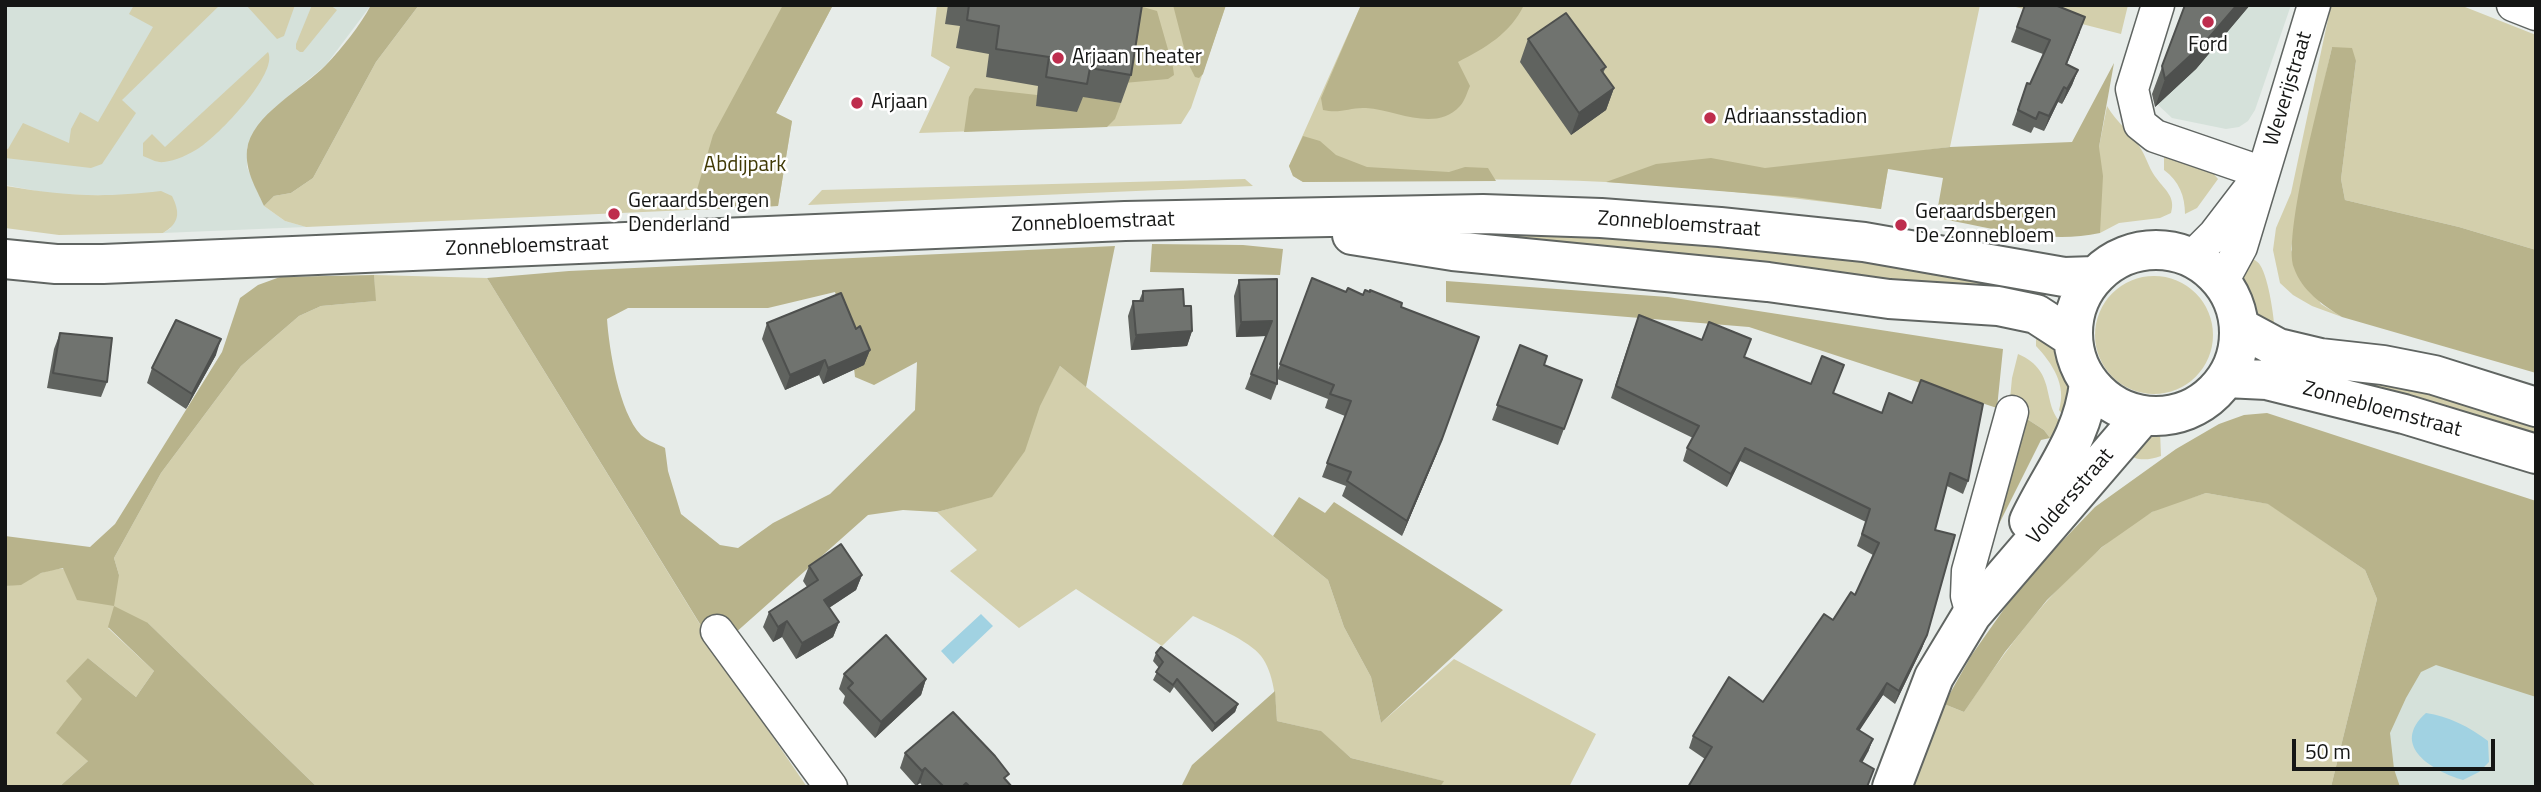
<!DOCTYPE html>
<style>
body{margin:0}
#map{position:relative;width:2541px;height:792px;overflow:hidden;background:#e7ece9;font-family:"Titillium Web",sans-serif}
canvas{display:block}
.frame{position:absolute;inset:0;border:7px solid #151615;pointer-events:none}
.scale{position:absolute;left:2292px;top:739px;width:203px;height:32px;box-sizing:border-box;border:4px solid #151615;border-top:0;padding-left:9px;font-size:21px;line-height:24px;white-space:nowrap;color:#151615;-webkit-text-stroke:5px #fff;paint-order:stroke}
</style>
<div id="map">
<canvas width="2541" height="792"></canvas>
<div class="frame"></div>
<div class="scale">50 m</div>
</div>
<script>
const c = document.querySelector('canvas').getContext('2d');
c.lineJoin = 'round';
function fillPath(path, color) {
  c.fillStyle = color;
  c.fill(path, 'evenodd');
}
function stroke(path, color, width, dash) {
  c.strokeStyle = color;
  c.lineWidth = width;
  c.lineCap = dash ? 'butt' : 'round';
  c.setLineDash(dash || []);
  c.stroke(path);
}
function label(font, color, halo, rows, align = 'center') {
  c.font = font + ' "Titillium Web",sans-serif';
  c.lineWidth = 5;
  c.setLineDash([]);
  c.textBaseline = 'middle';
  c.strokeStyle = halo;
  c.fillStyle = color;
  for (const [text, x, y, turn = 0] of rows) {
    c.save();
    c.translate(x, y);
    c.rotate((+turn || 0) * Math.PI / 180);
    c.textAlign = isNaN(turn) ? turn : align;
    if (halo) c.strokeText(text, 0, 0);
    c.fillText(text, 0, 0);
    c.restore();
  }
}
fillPath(new Path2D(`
 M5,5h366l-45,60 -53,44 -18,21 -8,18v19l17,39 21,15 21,6 -143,6 8,-5 -50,-32 -69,-2 -47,-9z
 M2186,5h105l-36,105 -7,11 -9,6 -13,2 -54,-11 -16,-15z
 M2420,577l116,39v171h-159z`), '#d5e1da');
fillPath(new Path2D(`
 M134,5h86l-98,95 14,13 -34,51 -11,4 -86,-10v-10l3,1 15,-26 46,20 2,-14 9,-17 18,10 55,-95 -24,-13z
 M246,5h49l-11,31 -7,3z
 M312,5h18l7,5 -34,42h-3l-4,-3v-5z
 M419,5h414l-57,108 16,8 -14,85 -472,21 -21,-6 -21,-15 10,-10 17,-3 22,-15 63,-116z
 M937,5h289l-35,103 -10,16 -262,9 31,-66 -19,-11z
 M1361,5h619l-30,142 -23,3 -39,19 -7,40c-91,-12 -183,-22 -275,-27 -100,-5 -202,-1 -303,0l-10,-6 -4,-10z
 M2008,5h120l-7,29z
 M2331,5h129l76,30v215l-77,-23 -114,-27 -4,-21 15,-118 -24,-14 -33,148 -8,55 30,54 21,13 -30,-11 -19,-11 -13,-12 -7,-33 3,-22 15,-35z
 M268,52c11,21 -50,84 -69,96 -9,6 -24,13 -35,14 -7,1 -14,-3 -21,-6v-13l9,-9 13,13z
 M2107,106c9,16 25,27 34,43 6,10 9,22 16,30 8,11 19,18 14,34l-11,5 -41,5 -19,10 -1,-86z
 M2164,157l49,16 5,6 -21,29 -12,6c0,-18 -6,-33 -21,-44z
 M1245,179l8,7 -445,19 14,-15z
 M6,186c58,10 96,12 155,5l11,5c8,16 8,27 -9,37l-104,2 -54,-7z
 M1449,228h201l370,54 -1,17 -552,-54z
 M2247,256c4,2 11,5 13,9 9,13 15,57 15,72 -7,-5 -17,-10 -22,-17 -15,-17 -12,-45 -6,-64z
 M374,275l113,3 249,405 71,104h-490l-169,-164 -40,5 46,43 -18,26 -48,-39 -5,41 5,62 -29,26h-54v-201c21,-2 20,-7 36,-13 24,-10 54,-1 78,2l-5,-17 47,-85 80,-107 58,-50 22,-10 54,-5z
 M2095 335a59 59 0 1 1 118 0a59 59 0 1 1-118 0Z
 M2036,335l24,17 13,38 -6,31 -8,-11c8,-25 -7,-47 -23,-64z
 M2018,354c42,18 21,53 47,72l-2,6 -13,6 -6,-8 -17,-11 3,-10 -20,-10 2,-21z
 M2278,357l258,59v20l-149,-42z
 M1060,366l268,214 16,47 27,50 10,46 73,-64 142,75 -27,53h-129l3,-6 -92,-23 -31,-27 -43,-10c-1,-20 -3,-48 -16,-65 -11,-15 -51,-32 -68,-40l-31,30 -86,-57 -57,39 -69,-57 27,-21 -40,-38 55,-16z
 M2160,431l1,25c-15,5 -25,5 -37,-4l25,-19z
 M2206,493l63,11 96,66 12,29 -46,188h-418l31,-83 20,8c50,-75 107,-152 186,-199 17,-9 38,-14 56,-20z`), '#d3cfac');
fillPath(new Path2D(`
 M371,5h48l-43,57 -63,116 -22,15 -17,3 -10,10c-8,-18 -19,-35 -17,-56 4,-35 56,-61 79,-85 16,-17 34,-39 45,-60z
 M783,5h50l-57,108 16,8 -14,85 -87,4 22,-75z
 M1136,5l21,6 16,56 1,8 -6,4 -44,4z
 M1173,5h53l-23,69 -4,4 -4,-1 -7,-14z
 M1361,5h163c-14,29 -39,43 -66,57l12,24c-3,6 -5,15 -10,20 -25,27 -63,4 -94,2 -16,-1 -25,6 -43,2l-2,-12z
 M2332,47l20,1 4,13 -15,118 4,21 114,27 77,23v123l-194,-56c-19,-12 -40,-26 -48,-49 -12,-32 29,-180 38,-221z
 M2114,63l-15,84 4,29 -3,57c-54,12 -111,-6 -164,-15l7,-40 -55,-9 -7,40 -86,-12 -189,-15 50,-18 55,-6 54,10 185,-21 122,-5z
 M975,88l62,7 42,1 42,7 -6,16 -8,8 -143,5 5,-35z
 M1303,136l17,5 16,14 31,12 82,5 16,-5 23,1 8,13 -193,1 -10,-6 -4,-10z
 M1152,244l91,1 40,4 -3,26 -130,-3z
 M1115,246l-29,141 -26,-21 -20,40 -15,45 -33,46 -55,15 -34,-2 -35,5 -152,135 -229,-372 82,-7zM835,292l18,67 2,18 19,8 43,-23 -2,48 -85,84 -57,29 -35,25 -18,-3 -39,-31 -13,-43 -3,-23c-7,-4 -18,-7 -24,-13 -22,-23 -32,-86 -34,-116l21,-11h140z
 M374,275l2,26 -55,5 -22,10 -58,50 -80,107 -47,85 5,17 -5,31 34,17 169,164h-258l29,-26 -32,-28 26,-34 -16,-18 22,-23 48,39 18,-26 -46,-44 6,-21 -37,-6 -14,-32 -22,5 -20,12 -16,1v-50l85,11 25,-23 107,-172 18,-54 18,-13 22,-8z
 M1446,281l222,16 335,52 -6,59 -248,-81 -303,-25z
 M2267,413l269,88v196l-100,-32 -15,7 -15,26 -16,35 4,36 6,18h-69l46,-188 -12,-29 -97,-66 -62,-11 -54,19 -50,35 -55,53 -42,52 -41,60 -20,-8 27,-48 52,-74 72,-75 81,-58 43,-25 25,-9z
 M2027,419l17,11 6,8 -9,2 -47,94 -3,-2z
 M1299,497l26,16 9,-11 169,108 -122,113 -10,-46 -27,-50 -16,-47 -55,-44z
 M1275,691l2,30 44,10 30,27 93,23 -4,6h-259l11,-22z`), '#b8b38b');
fillPath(new Path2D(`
 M981,614l12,12 -40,38 -12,-13z
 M2426,713c22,3 44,14 62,28l1,21 -10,10 -16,8c-30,-9 -74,-34 -37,-67z`), '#a1d2e2');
const street = new Path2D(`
 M2158,5l-26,84 8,35 15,12 108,37
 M2513,5l23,9
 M2191,258l24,-24 36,-47
 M2222,282l19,-35 73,-242
 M1972,614l-5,-18 1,-25 44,-159
 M717,631l114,156`);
const secondary = new Path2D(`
 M1352,235l101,16 315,31 121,17 109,7 38,8 37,24
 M2073 333a83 83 0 1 1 166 0a83 83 0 1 1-166 0Z
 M5,259l51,5h47l1022,-43 358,-7 118,4 119,9 144,15 200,35 31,-1
 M2239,327l39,21 42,10 63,7 51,10 102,32
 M2226,378l41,2 137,34 132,40
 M2029,521c23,-49 54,-83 60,-138
 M1892,787l42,-110 38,-63 171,-199`);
stroke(street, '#606562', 35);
stroke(secondary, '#606562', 42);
stroke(street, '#fff', 32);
stroke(secondary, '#fff', 38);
fillPath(new Path2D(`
 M948,5h194l-11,70 -10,28 -38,-6 -6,15 -41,-6 2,-20 -52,-9 3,-23 -33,-6 4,-22 -15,-2z
 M2025,5l55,27 -13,32 11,6 -6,15 -10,19 -4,-2 -14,29 -10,-4 -3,6 -19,-8 15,-42 3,1 13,-30 -32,-12z
 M2185,5h65l-54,64 -41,38 -3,-13z
 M1528,39l78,28 -3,6 11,15 -8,22 -35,25 -51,-73z
 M1312,278l34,14 17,2 38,13 36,146 -35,83 -60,-40 4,-10 -24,-9 23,-61 -20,-8 3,-9 -51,-20v5l-6,16 -26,-11 21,-53 -30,1 -2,-41 5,-16 38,-1v94z
 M1143,291l41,15 8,25 -5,15 -56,4 -3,-34 5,-15h6z
 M767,323l89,6 14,21 -6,15 -41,19 -4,-9 -34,15 -23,-51z
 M1634,328l110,29 89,36 135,88 -5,13 -16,-8 -12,44 -8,105 -5,13 -27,56 -12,-9 -24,35 14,9 -5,13 -163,7 -16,-11 4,-12 70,-34 92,-107 18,-40 -16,-9 9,-24 -126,-61 -13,26 -44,-26 4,-13 6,-10 -82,-40z
 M60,333l47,49 -6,15 -54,-9 7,-39z
 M1520,345l24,20 38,15 -24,65 -66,-25z
 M216,355l-30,54 -39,-26 5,-15z
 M809,566l53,9 -6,15 -27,18 10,14 -6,15 -37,22 -14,-22 -9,5 -10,-15 6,-15 38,-25 -4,-6z
 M1156,653l82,51 -3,8 -23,20 -38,-45 -4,6 -17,-13 6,-12 -6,-7z
 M844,674l82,5 -5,16 -46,43 -32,-35 2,-7 -6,-7z
 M905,753l101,28 6,6h-89l-3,-4 -4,3 -16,-18z`), '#60635f');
fillPath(new Path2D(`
 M2237,5h13l-54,64 -41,38 10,-28z
 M2078,70l-6,15 -10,19 5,-15z
 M2064,87l-6,15 -14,29 5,-15z
 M1614,88l-8,22 -35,25 8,-22z
 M1272,321l-5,15 -31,1 5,-15z
 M1192,331l-5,15 -56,4 5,-15z
 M221,339l-5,16 -30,54 6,-15z
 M870,350l-6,15 -41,19 5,-16z
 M825,360l-6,15 -34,15 5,-15z
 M1442,439l-5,14 -35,83 5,-15z
 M1745,448l-5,13 -13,26 4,-13z
 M862,575l-6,15 -38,25 6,-15z
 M787,621l-5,16 -9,5 5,-15z
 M839,622l-6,15 -37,22 6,-16z
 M1927,635l-5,13 -27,56 4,-13z
 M926,679l-5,16 -46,43 6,-16z
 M1887,683l-4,12 -31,47 5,-13z
 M1238,704l-3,8 -23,20 3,-8z
 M1873,739l-5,13 -12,22 4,-13z
 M925,768l-5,15 -4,3 6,-15z`), '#4e504e');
const building = new Path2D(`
 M969,5h173l-11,70 -41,-7 -3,16 -41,-7 3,-20 -53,-8 3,-23 -32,-6z
 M2025,5h30l30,12 -19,47 12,6 -11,19 -3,-2 -15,29 -10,-4 -3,7 -18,-9 9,-27 3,1 20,-44 -33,-13z
 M2185,5h52l-31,36 -41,38 -3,-13z
 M1566,13l40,54 -5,3 13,18 -35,25 -51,-74z
 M1312,278l34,14 2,-4 15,7 2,-5 5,2v-2l32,13 -1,4 78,30 -37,102 -35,82 -60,-40 4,-9 -24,-9 24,-62 -21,-7 4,-9 -54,-21z
 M1277,279v105l-26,-10 21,-53 -31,1 -2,-42z
 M1183,289l1,17h7l1,25 -56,4 -3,-34h10v-10z
 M841,293l15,36 4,-3 10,24 -42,18 -3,-8 -35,15 -23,-52z
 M1639,315l63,25 7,-18 42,17 -7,18 67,27 11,-28 22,9 -11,28 49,20 7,-20 23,10 9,-23 62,24 -15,77 -18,-8 -15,57 20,5 -28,100 -28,56 -12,-8 -30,46 16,10 -13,22 14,8 -7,18h-179l24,-40 -19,-11 36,-59 34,25 61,-88 9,6 18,-28 4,3 24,-52 -17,-9 8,-25 -125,-61 -14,26 -44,-26 12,-22 -83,-40z
 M176,320l45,19 -29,55 -40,-26z
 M60,333l52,5 -5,44 -54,-9z
 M1520,345l27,11 -3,9 38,15 -18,49 -67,-24z
 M841,544l21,31 -38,25 15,22 -37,21 -15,-22 -9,6 -9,-15 49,-32 -9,-14z
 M886,635l40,44 -45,43 -33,-34 5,-5 -9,-9z
 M1161,647l77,57 -23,20 -38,-45 -4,6 -17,-13 7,-10 -7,-9z
 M953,712l42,44 14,18 -5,4 8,9h-42l-4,-4 -4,4h-18l-19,-19 -3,3 -17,-18z`);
fillPath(building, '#70736f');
stroke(building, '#4e504e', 2);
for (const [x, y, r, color] of [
 [2208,22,7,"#be2d4d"],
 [1058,58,7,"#be2d4d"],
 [857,103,7,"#be2d4d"],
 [1710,118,7,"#be2d4d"],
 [614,214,7,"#be2d4d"],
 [1901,225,7,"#be2d4d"]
]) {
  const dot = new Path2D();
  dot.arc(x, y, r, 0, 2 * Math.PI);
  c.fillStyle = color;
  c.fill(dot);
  stroke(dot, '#fff', 2.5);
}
label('21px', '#151615', '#fff', [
 ["Ford",2208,46,"center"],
 ["Arjaan Theater",1072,58],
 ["Arjaan",871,103],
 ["Adriaansstadion",1724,118],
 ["Geraardsbergen",628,202],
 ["Denderland",628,226],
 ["Geraardsbergen",1915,213],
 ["De Zonnebloem",1915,237]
], 'left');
label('21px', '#151615', '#fff', [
 ["Weverijstraat",2289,89,-73],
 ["Zonnebloemstraat",1093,223,-2],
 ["Zonnebloemstraat",1679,225,4],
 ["Zonnebloemstraat",527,247,-2],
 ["Zonnebloemstraat",2382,410,15],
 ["Voldersstraat",2071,497,-49]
]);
label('21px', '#413a06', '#fff', [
 ["Abdijpark",745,166]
]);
</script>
